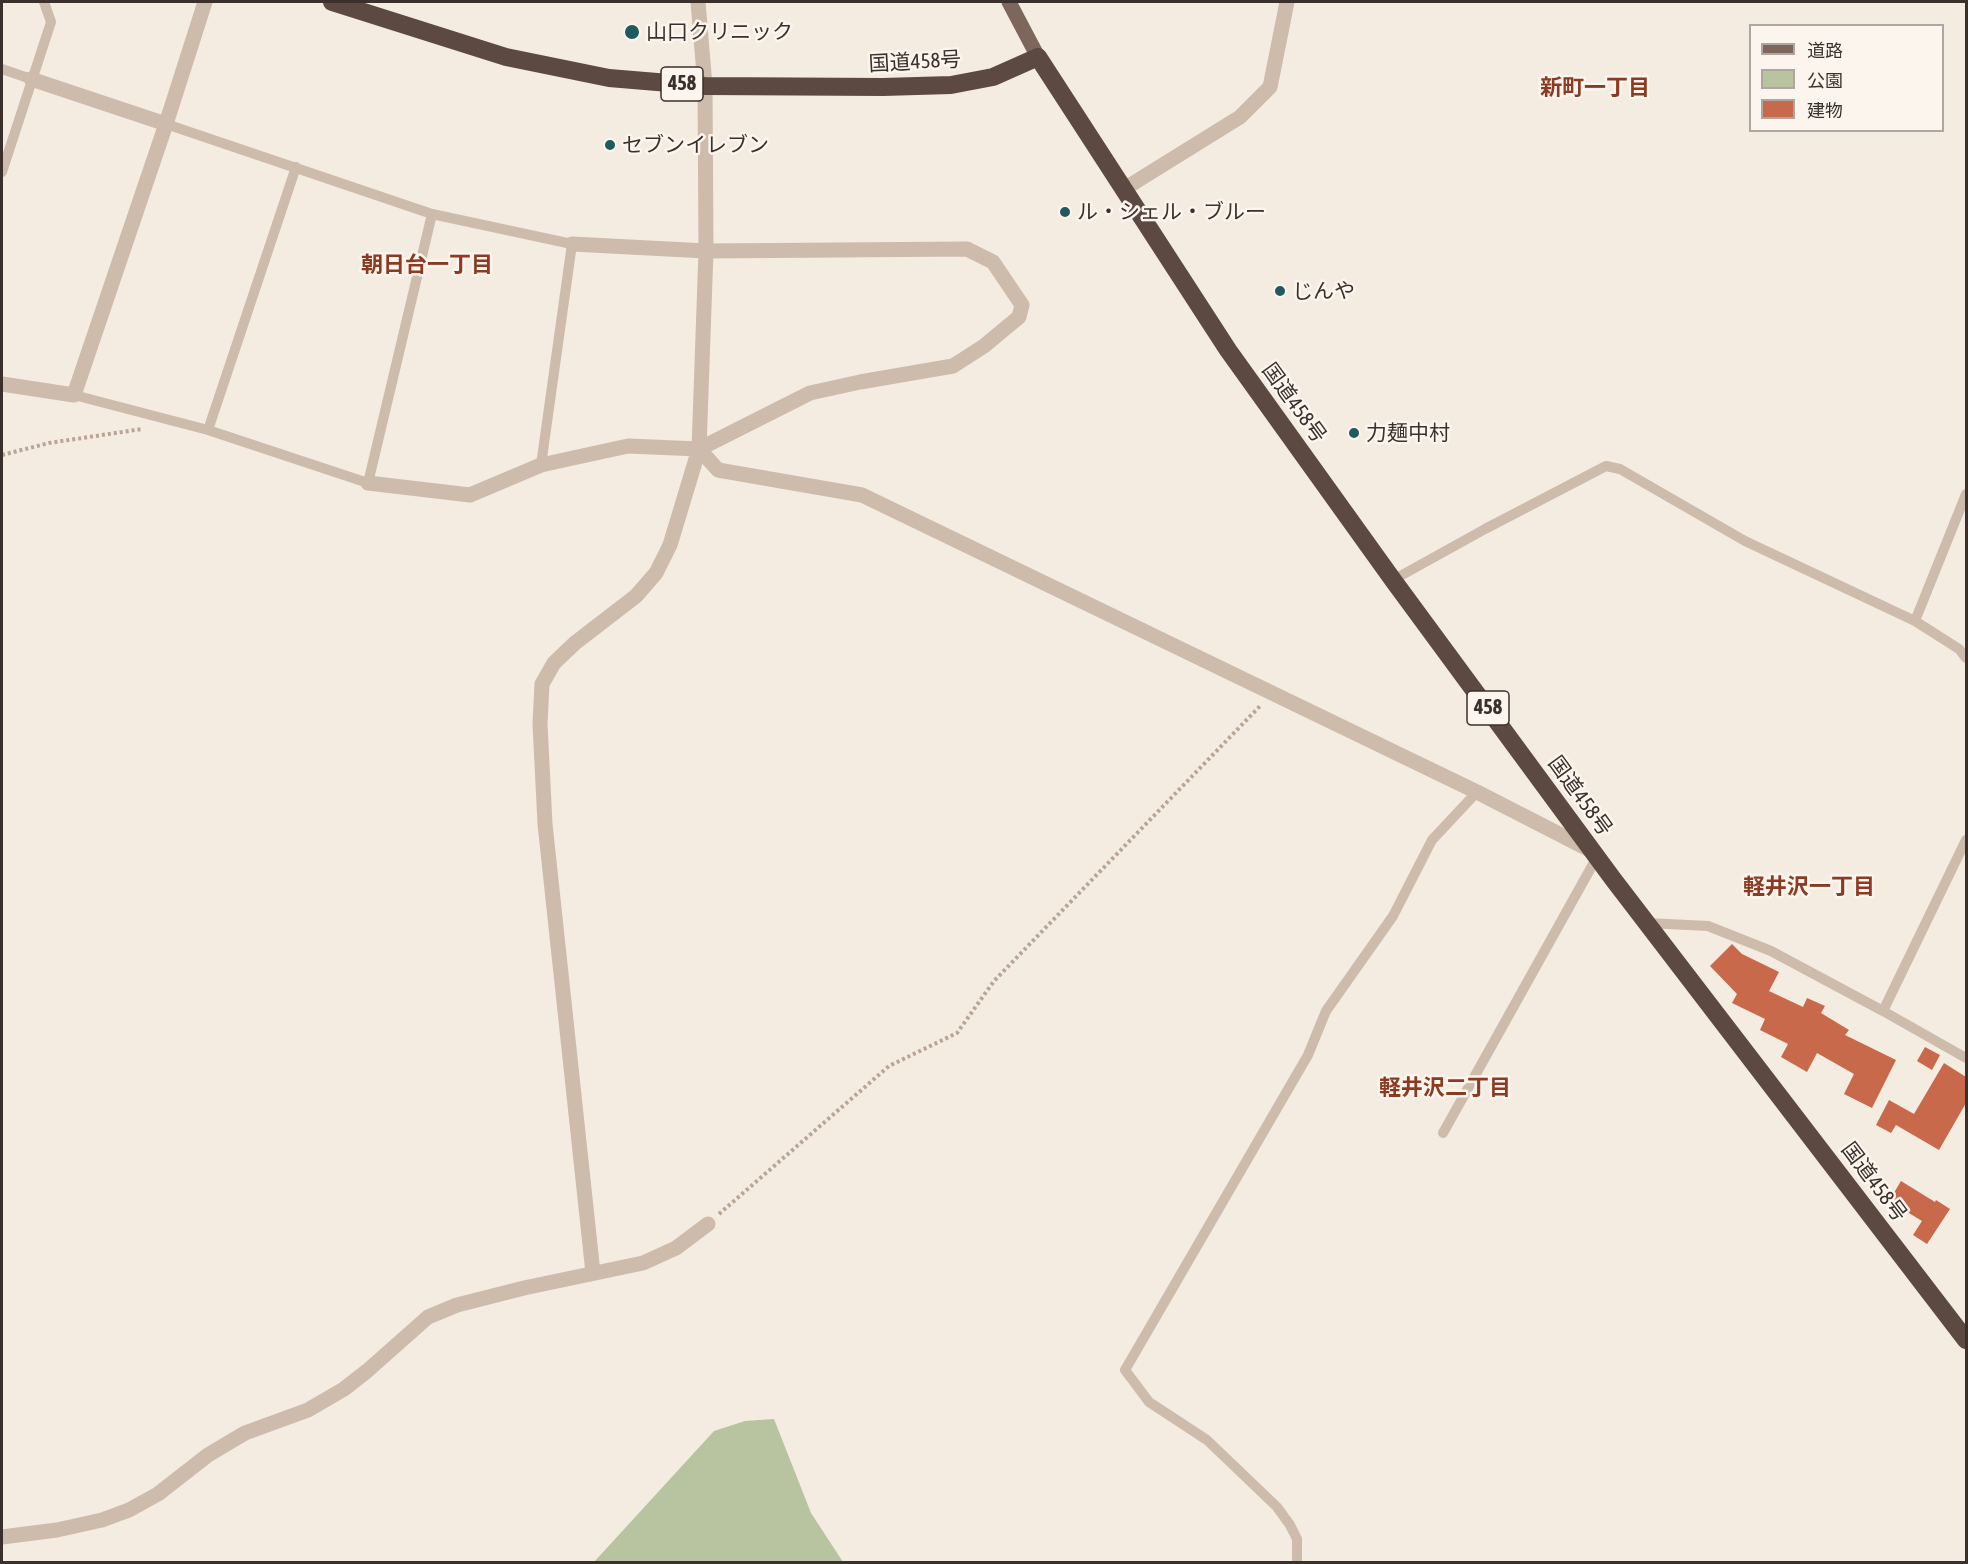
<!DOCTYPE html>
<meta charset="utf-8">
<style>
body{margin:0}
#map{position:relative;width:1968px;height:1564px;overflow:hidden;background:#f4ebe1;font-family:"Asap Condensed","Noto Sans JP",sans-serif}
canvas{display:block}
.frame{position:absolute;inset:0;border:3px solid #3b302b;pointer-events:none}
.legend{position:absolute;left:1749px;top:24px;width:195px;height:108px;box-sizing:border-box;background:#fbf5ee;border:2px solid #aea6a0;margin:0;padding:8px 10px;list-style:none;font-size:18px;color:#3b302b}
.legend li{display:flex;align-items:center;gap:12px;height:30px}
.legend b{width:30px;border:2px solid #aea6a0}
</style>
<div id="map">
<canvas width="1968" height="1564"></canvas>
<div class="frame"></div>
<ul class="legend">
<li><b style="height:8px;background:#7d675c"></b>道路</li>
<li><b style="height:16px;background:#b8c4a0"></b>公園</li>
<li><b style="height:16px;background:#c8694b"></b>建物</li>
</ul>
</div>
<script>
const c = document.querySelector('canvas').getContext('2d');
c.lineJoin = 'round';
function fillPath(path, color) {
  c.fillStyle = color;
  c.fill(path, 'evenodd');
}
function stroke(path, color, width, dash) {
  c.strokeStyle = color;
  c.lineWidth = width;
  c.lineCap = dash ? 'butt' : 'round';
  c.setLineDash(dash || []);
  c.stroke(path);
}
function label(font, color, halo, rows, align = 'center') {
  c.font = font + ' "Asap Condensed","Noto Sans JP",sans-serif';
  c.lineWidth = 5;
  c.setLineDash([]);
  c.textBaseline = 'middle';
  c.strokeStyle = halo;
  c.fillStyle = color;
  for (const [text, x, y, turn = 0] of rows) {
    c.save();
    c.translate(x, y);
    c.rotate((+turn || 0) * Math.PI / 180);
    c.textAlign = isNaN(turn) ? turn : align;
    if (halo) c.strokeText(text, 0, 0);
    c.fillText(text, 0, 0);
    c.restore();
  }
}
fillPath(new Path2D(`
 M774,1419l37,94 32,49h-249l120,-131 31,-10z`), '#b8c4a0');
fillPath(new Path2D(`
 M1732,944l10,10 37,18 -10,19 34,16 4,-9 18,8 -4,7 28,17 -4,5 51,25 -24,48 -28,-14 10,-20 -37,-21 -10,19 -26,-15 7,-13 -28,-14 5,-11 -33,-16 5,-9 -27,-28z
 M1925,1047l15,8 -8,15 -15,-9z
 M1944,1063l22,14v26l-27,47 -43,-25 -5,8 -15,-8 13,-25 25,14z
 M1901,1181l34,21 1,-2 14,9 -23,35 -14,-9 9,-14 -33,-20z`), '#c8694b');
stroke(new Path2D(`
 M2,455l47,-12 93,-14
 M719,1214l170,-148 68,-33 37,-52 267,-276`), '#b9a596', 4, [3, 3]);
stroke(new Path2D(`
 M2,69l29,10
 M166,124l266,90 140,30 -31,221
 M2,172l49,-150 -7,-20
 M74,395l134,35 160,53 64,-269
 M208,430l88,-263
 M1393,580l92,-51 121,-63 14,3 125,72 170,80 44,28 7,9
 M1915,621l51,-127
 M1647,923l61,3 63,25 112,60 83,47
 M1883,1011l83,-171
 M1443,1133l154,-276
 M1297,1562v-23l-7,-14 -13,-18 -70,-67 -58,-38 -24,-32 183,-315 18,-44 67,-95 39,-76 45,-48`), '#cdbbac', 10);
stroke(new Path2D(`
 M31,79l135,45
 M1124,189l116,-72 30,-30 17,-85
 M2,384l72,11 92,-271 39,-122
 M699,449l19,21 144,25 615,297 115,59
 M368,483l102,12 71,-30 87,-19 71,3 111,-56 50,-11 93,-16 31,-20 35,-29 3,-12 -29,-43 -26,-13 -261,2 -134,-7
 M593,1273l-48,-449 -5,-100 2,-40 12,-21 21,-20 61,-47 20,-23 14,-28 29,-96 7,-198 -1,-165 -7,-84
 M2,1537l55,-7 45,-10 27,-10 29,-16 50,-39 37,-22 63,-23 36,-21 23,-18 61,-54 29,-12 67,-17 119,-25 33,-15 32,-24`), '#cdbbac', 15);
stroke(new Path2D(`
 M1009,2l29,55`), '#7d675c', 15);
stroke(new Path2D(`
 M332,2l174,55 103,21 96,8 178,1 68,-2 42,-8 45,-20 190,293 165,230 220,299 353,461`), '#5c4a42', 18);
for (const [x, y, r, color] of [
 [632,32,8,"#1f5a5e"],
 [610,145,6,"#1f5a5e"],
 [1065,212,6,"#1f5a5e"],
 [1280,291,6,"#1f5a5e"],
 [1354,433,6,"#1f5a5e"]
]) {
  const dot = new Path2D();
  dot.arc(x, y, r, 0, 2 * Math.PI);
  c.fillStyle = color;
  c.fill(dot);
  stroke(dot, '#fbf5ee', 2);
}
for (const [x, y, w] of [
 [682,84,42],
 [1488,708,42]
]) {
  const box = new Path2D();
  box.roundRect(x - w / 2, y - 17, w, 34, 4.5);
  c.fillStyle = '#fbf5ee';
  c.fill(box);
  stroke(box, '#3b302b', 1.5);
}
label('bold 20px', '#3b302b', null, [
 ["458",682,84],
 ["458",1488,708]
]);
label('21px', '#3b302b', '#fbf5ee', [
 ["山口クリニック",646,32],
 ["セブンイレブン",622,145],
 ["ル・シェル・ブルー",1077,212],
 ["じんや",1292,291],
 ["力麺中村",1366,433]
], 'left');
label('21px', '#3b302b', '#fbf5ee', [
 ["国道458号",915,62,-3],
 ["国道458号",1294,403,54],
 ["国道458号",1580,796,54],
 ["国道458号",1874,1182,53]
]);
label('bold 22px', '#8c3b22', '#fbf5ee', [
 ["新町一丁目",1595,88],
 ["朝日台一丁目",427,265],
 ["軽井沢一丁目",1809,887],
 ["軽井沢二丁目",1445,1088]
]);
</script>
